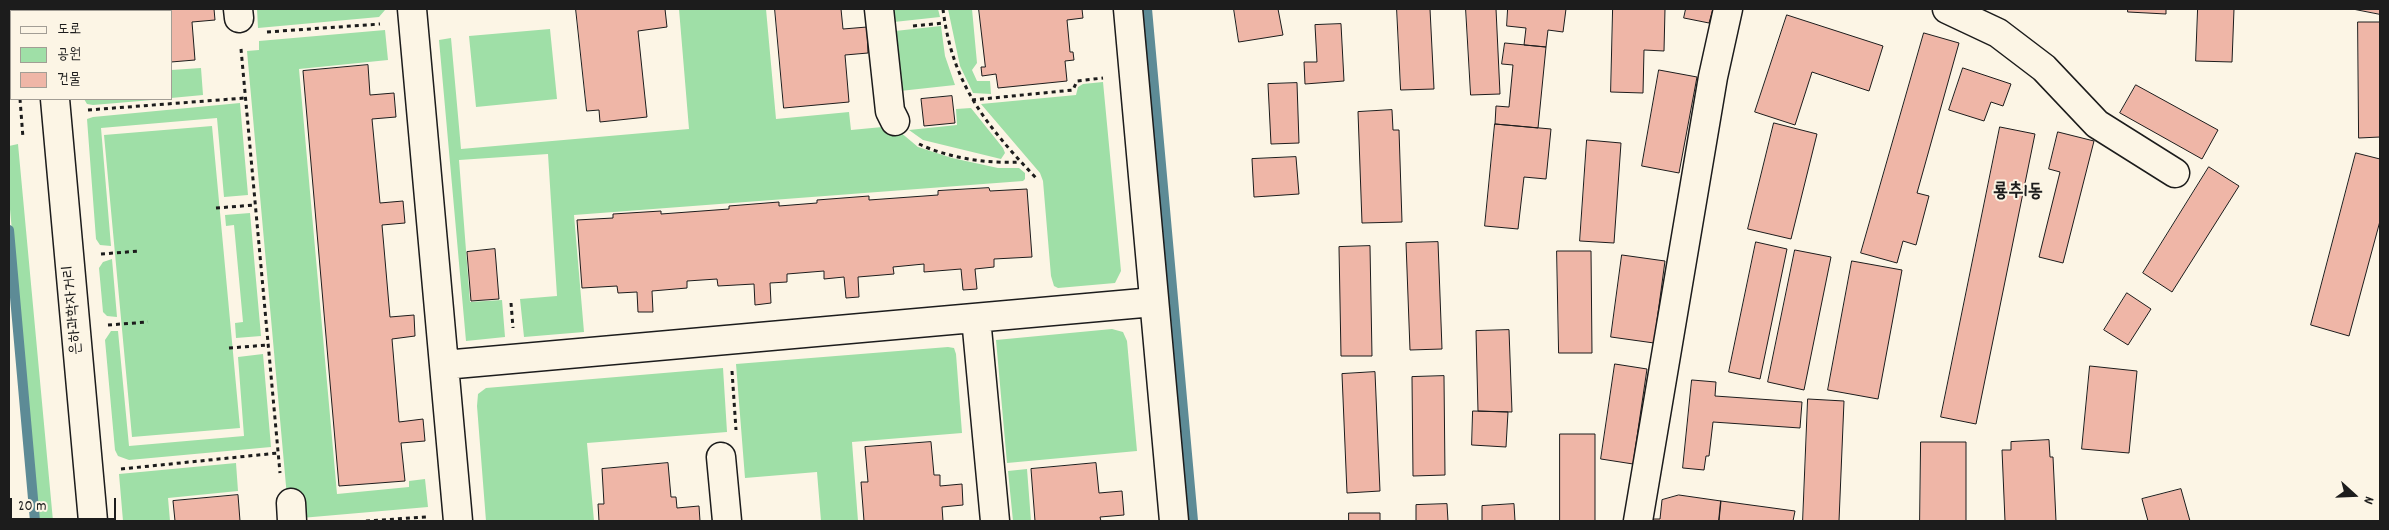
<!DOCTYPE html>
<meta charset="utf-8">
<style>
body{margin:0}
#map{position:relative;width:2389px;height:530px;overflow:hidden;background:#fcf5e5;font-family:Dekko,"Poor Story",sans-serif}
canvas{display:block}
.frame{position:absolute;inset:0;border:10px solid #1c1c1c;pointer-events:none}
.legend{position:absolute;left:10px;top:10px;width:162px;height:90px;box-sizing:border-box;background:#fcf5e5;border:1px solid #a29e95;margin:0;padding:6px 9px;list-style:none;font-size:15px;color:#1c1c1c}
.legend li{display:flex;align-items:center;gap:10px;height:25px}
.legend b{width:25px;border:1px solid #a29e95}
.north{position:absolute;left:2329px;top:470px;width:50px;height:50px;-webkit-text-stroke:4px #fcf5e5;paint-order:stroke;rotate:110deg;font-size:14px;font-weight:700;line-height:20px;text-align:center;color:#1c1c1c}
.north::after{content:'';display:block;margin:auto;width:18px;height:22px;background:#1c1c1c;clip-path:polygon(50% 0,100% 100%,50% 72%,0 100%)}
.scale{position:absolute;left:10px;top:498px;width:106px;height:22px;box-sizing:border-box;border:2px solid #1c1c1c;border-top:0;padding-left:6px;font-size:15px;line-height:18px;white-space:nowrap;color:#1c1c1c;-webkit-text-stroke:4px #fcf5e5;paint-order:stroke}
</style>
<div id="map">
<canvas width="2389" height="530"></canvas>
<div class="frame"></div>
<ul class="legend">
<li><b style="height:6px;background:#fcf5e5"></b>도로</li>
<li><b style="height:14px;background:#9fdfa7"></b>공원</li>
<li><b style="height:14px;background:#efb6a7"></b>건물</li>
</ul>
<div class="north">N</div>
<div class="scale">20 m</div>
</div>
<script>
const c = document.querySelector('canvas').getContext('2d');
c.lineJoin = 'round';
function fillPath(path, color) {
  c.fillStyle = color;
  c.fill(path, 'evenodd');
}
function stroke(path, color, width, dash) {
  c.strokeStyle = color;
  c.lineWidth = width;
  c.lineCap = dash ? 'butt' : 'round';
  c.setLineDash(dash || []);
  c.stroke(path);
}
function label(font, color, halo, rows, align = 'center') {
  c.font = font + ' Dekko,"Poor Story",sans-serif';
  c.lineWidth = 4;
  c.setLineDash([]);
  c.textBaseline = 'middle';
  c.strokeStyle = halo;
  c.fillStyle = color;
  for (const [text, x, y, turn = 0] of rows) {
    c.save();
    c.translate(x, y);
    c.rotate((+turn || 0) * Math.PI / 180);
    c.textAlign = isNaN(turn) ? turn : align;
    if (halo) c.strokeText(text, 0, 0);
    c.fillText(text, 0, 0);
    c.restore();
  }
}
fillPath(new Path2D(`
 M257,9h127l1,1 -6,7 -121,11z
 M679,9h87l10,110 73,-7 2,18 42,-4 25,21 34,11 46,10h21l6,5v6l-2,2 -449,34 10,117 -60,5 -4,-38 37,-3 -9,-142 -89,6 11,142 32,-2 3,37 -39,4 -27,-301 12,-2 10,111 228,-20z
 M893,9h45l2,8 -46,5z
 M948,9h24l5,54 -5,7 5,11h13l1,13 -18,-1 -13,-27z
 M941,26l4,30 10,29 -55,6 -5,-60z
 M550,29l7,70 -81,8 -7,-71z
 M385,30l3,30 -89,9 38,425 72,-7v-6l16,-2 3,28 -127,11 -14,-21 -40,-446 12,-1v-9z
 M201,68l2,27 -32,3v-28z
 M1103,82l18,189 -6,12 -57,5 -4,-2 -3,-10 -8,-95 -3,-8 -59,-69 95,-9 2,-8 5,-3z
 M84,99h80l-71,6 -6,-1z
 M240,103l8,92 -24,2 -7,-79 -116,10 10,118 -11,-1 -4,-6 -9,-120 6,-2z
 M971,108l32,40 2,5 -4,6 -78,-19 -14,-10 48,-5 -1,-16z
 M212,126l28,302 -108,9 -28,-302z
 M18,144l35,377h-15l-29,-323v-52z
 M250,213l11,123 -25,2 -1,-15 8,-1 -9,-97 -8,1 -1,-11z
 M112,259l5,58 -10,-1 -4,-4 -4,-44 4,-6z
 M1112,329l11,3 4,9 10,110 -130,12 -11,-123z
 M111,331h7l11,115 115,-10 -6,-79 25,-3 8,93 -142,13 -11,-4 -3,-6 -10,-110z
 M948,347l6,1 2,6 6,79 -110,9 6,79h-37l-4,-49 -72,6 -9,-114z
 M723,368l4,64 -140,11 7,78h-108l-9,-115 1,-12 8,-6z
 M236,463l2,28 -70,7 2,23h-47l-4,-47z
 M1027,469l4,52h-18l-5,-50z`), '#9fdfa7');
stroke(new Path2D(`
 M1147,9l46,512
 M9,230l26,291`), '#5d8b96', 10);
const building = new Path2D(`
 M125,9h89l1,11 -23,2 3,38 -24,2v-51h-46z
 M576,9h89l2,18 -29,4 9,86 -47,5 -1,-12 -12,1z
 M775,9h66l2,20 24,-2 1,26 -23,2 4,47 -65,6z
 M979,9h103l1,9 -16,2 3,32h3l1,8 -9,1 2,20 -69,7 -2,-14 -14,2 -1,-9h4z
 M1234,9h44l5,26 -44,7z
 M1397,9h33l4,80 -33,1z
 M1466,9h30l4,85 -29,1z
 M1508,9h58l-3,23 -15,-2 -2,17 -22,-2 2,-17 -19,-2z
 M1613,9h52l-1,42 -20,-1 -1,43 -32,-1z
 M1686,9h27l-4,14 -25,-5z
 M2128,9h38v5l-38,-2z
 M2198,9h36l-2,53 -36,-1z
 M2353,9h27v5z
 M1787,15l96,31 -14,45 -57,-19 -17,53 -40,-13z
 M2358,22h22v115l-21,1z
 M1341,24l3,57 -39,3 -1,-22h13l-2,-37z
 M1924,33l35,10 -42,150 12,3 -13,49 -13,-4 -6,22 -36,-10z
 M1505,43l41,4 -8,81 -43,-4 1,-18 13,1 4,-42 -11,-1z
 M368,65l2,30 24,-2 2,24 -24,2 8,84 23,-2 2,22 -23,2 8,92 24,-2 1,21 -23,3 7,83 24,-3 2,22 -24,2 4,38 -66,5 -36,-415z
 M1963,68l48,16 -8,22 -12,-4 -7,19 -35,-11z
 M1659,70l38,7 -18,96 -37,-7z
 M1297,83l2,60 -28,1 -3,-60z
 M2136,85l82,45 -16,29 -82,-46z
 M952,96l3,27 -31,3 -3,-27z
 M1392,110l1,20h6l3,92 -40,1 -4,-111z
 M1774,123l43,11 -26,105 -43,-10z
 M1495,124l56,5 -5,50 -22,-2 -6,52 -33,-3z
 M2000,127l35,7 -59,290 -35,-7z
 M2058,132l36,9 -31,122 -24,-6 21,-85 -11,-3z
 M1587,140l34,3 -7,100 -34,-2z
 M2356,153l24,6v62l-31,115 -38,-11z
 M1296,157l3,37 -45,3 -2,-38z
 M2209,167l30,19 -67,106 -29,-19z
 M989,188l1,3 37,-2 5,68 -38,2v8l-19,2 2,20 -14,1 -2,-21 -37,3v-8l-31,3 1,7 -36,3 1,20 -13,1 -2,-21 -20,2v-8l-37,3v8l-17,1 1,20 -16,2 -1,-21 -36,2 -1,-7 -30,2v7l-35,3 1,21h-15l-1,-20 -19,1 -1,-7 -35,2 -5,-68 36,-2v-4l48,-3v3l68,-5v-3l50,-4v4l38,-3v-3l52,-4v4l69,-5v-4z
 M1438,242l4,107 -32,1 -4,-107z
 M1756,242l31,7 -27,130 -31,-7z
 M1370,246l2,110h-31l-2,-109z
 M495,249l4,50 -28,2 -4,-49z
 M1795,250l36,7 -27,133 -36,-8z
 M1557,251h34l1,102h-33z
 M1622,255l43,6 -11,82 -43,-6z
 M1852,261l50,9 -24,129 -50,-9z
 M2127,293l24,16 -23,36 -24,-15z
 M1509,330l3,82 -34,-1 -2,-80z
 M1615,364l32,5 -14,95 -32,-5z
 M2090,366l47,5 -8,82 -47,-4z
 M1375,372l5,119 -33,2 -5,-119z
 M1444,376l1,99 -32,1 -1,-99z
 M1692,380l24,2 -1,14 87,6 -2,26 -87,-6 -4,34h-3l-2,14 -21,-2z
 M1808,399l36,2 -5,120h-36z
 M1473,411l35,1 -2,35 -34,-2z
 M1560,434h35v87h-35z
 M2049,440l1,17h3l3,64h-51l-3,-71h9v-8z
 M931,442l3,33h6v11l22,-2 1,21 -21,2 1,14h-79l-3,-39h7l-3,-35z
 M1921,442h45v79h-46z
 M668,463l3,34h5l1,11 22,-2 1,15h-101l-1,-17h6l-2,-35z
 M1096,463l3,30 23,-2 2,24 -24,2 1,4h-66l-4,-52z
 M2181,489l9,32h-42l-6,-22z
 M238,495l2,26h-65l-2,-20z
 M1679,495l42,6 -2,20h-66v-2h7l2,-19z
 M1721,501l74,10 -2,10h-74z
 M1447,504l1,17h-32v-16z
 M1514,504l1,17h-33v-15z
 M1349,513h31v8h-31z`);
fillPath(building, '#efb6a7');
stroke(building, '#1c1c1c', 1);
const minor = new Path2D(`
 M47,9v2
 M238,9l1,9
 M412,9l46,512
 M879,9l11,102 5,10
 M1128,9l46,512
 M1947,9l51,24 46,35 53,56 78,49
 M55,99l38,422
 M976,318l19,203
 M444,365l710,-63
 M721,457l6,64
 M291,503l1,18
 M1638,521l75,-444 15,-68`);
stroke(minor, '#1c1c1c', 31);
stroke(new Path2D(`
 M943,9c9,75 43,116 93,169
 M913,26l31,-3
 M267,32l113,-8
 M241,49l39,424
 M20,99l3,39
 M972,100l101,-10 4,-9 26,-3
 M88,110l157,-12
 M919,144c29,14 69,20 101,18
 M216,208l39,-3
 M101,254l39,-3
 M511,303l2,25
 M108,325l40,-3
 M229,348l39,-3
 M732,371l4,59
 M121,469l157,-16
 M366,521l60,-4`), '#1c1c1c', 3, [4, 4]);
stroke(minor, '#fcf5e5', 28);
label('16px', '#1c1c1c', '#fcf5e5', [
 ["은하과학자거리",74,310,-95]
]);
label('bold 19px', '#1c1c1c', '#fcf5e5', [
 ["룡추1동",2018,193]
]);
</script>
